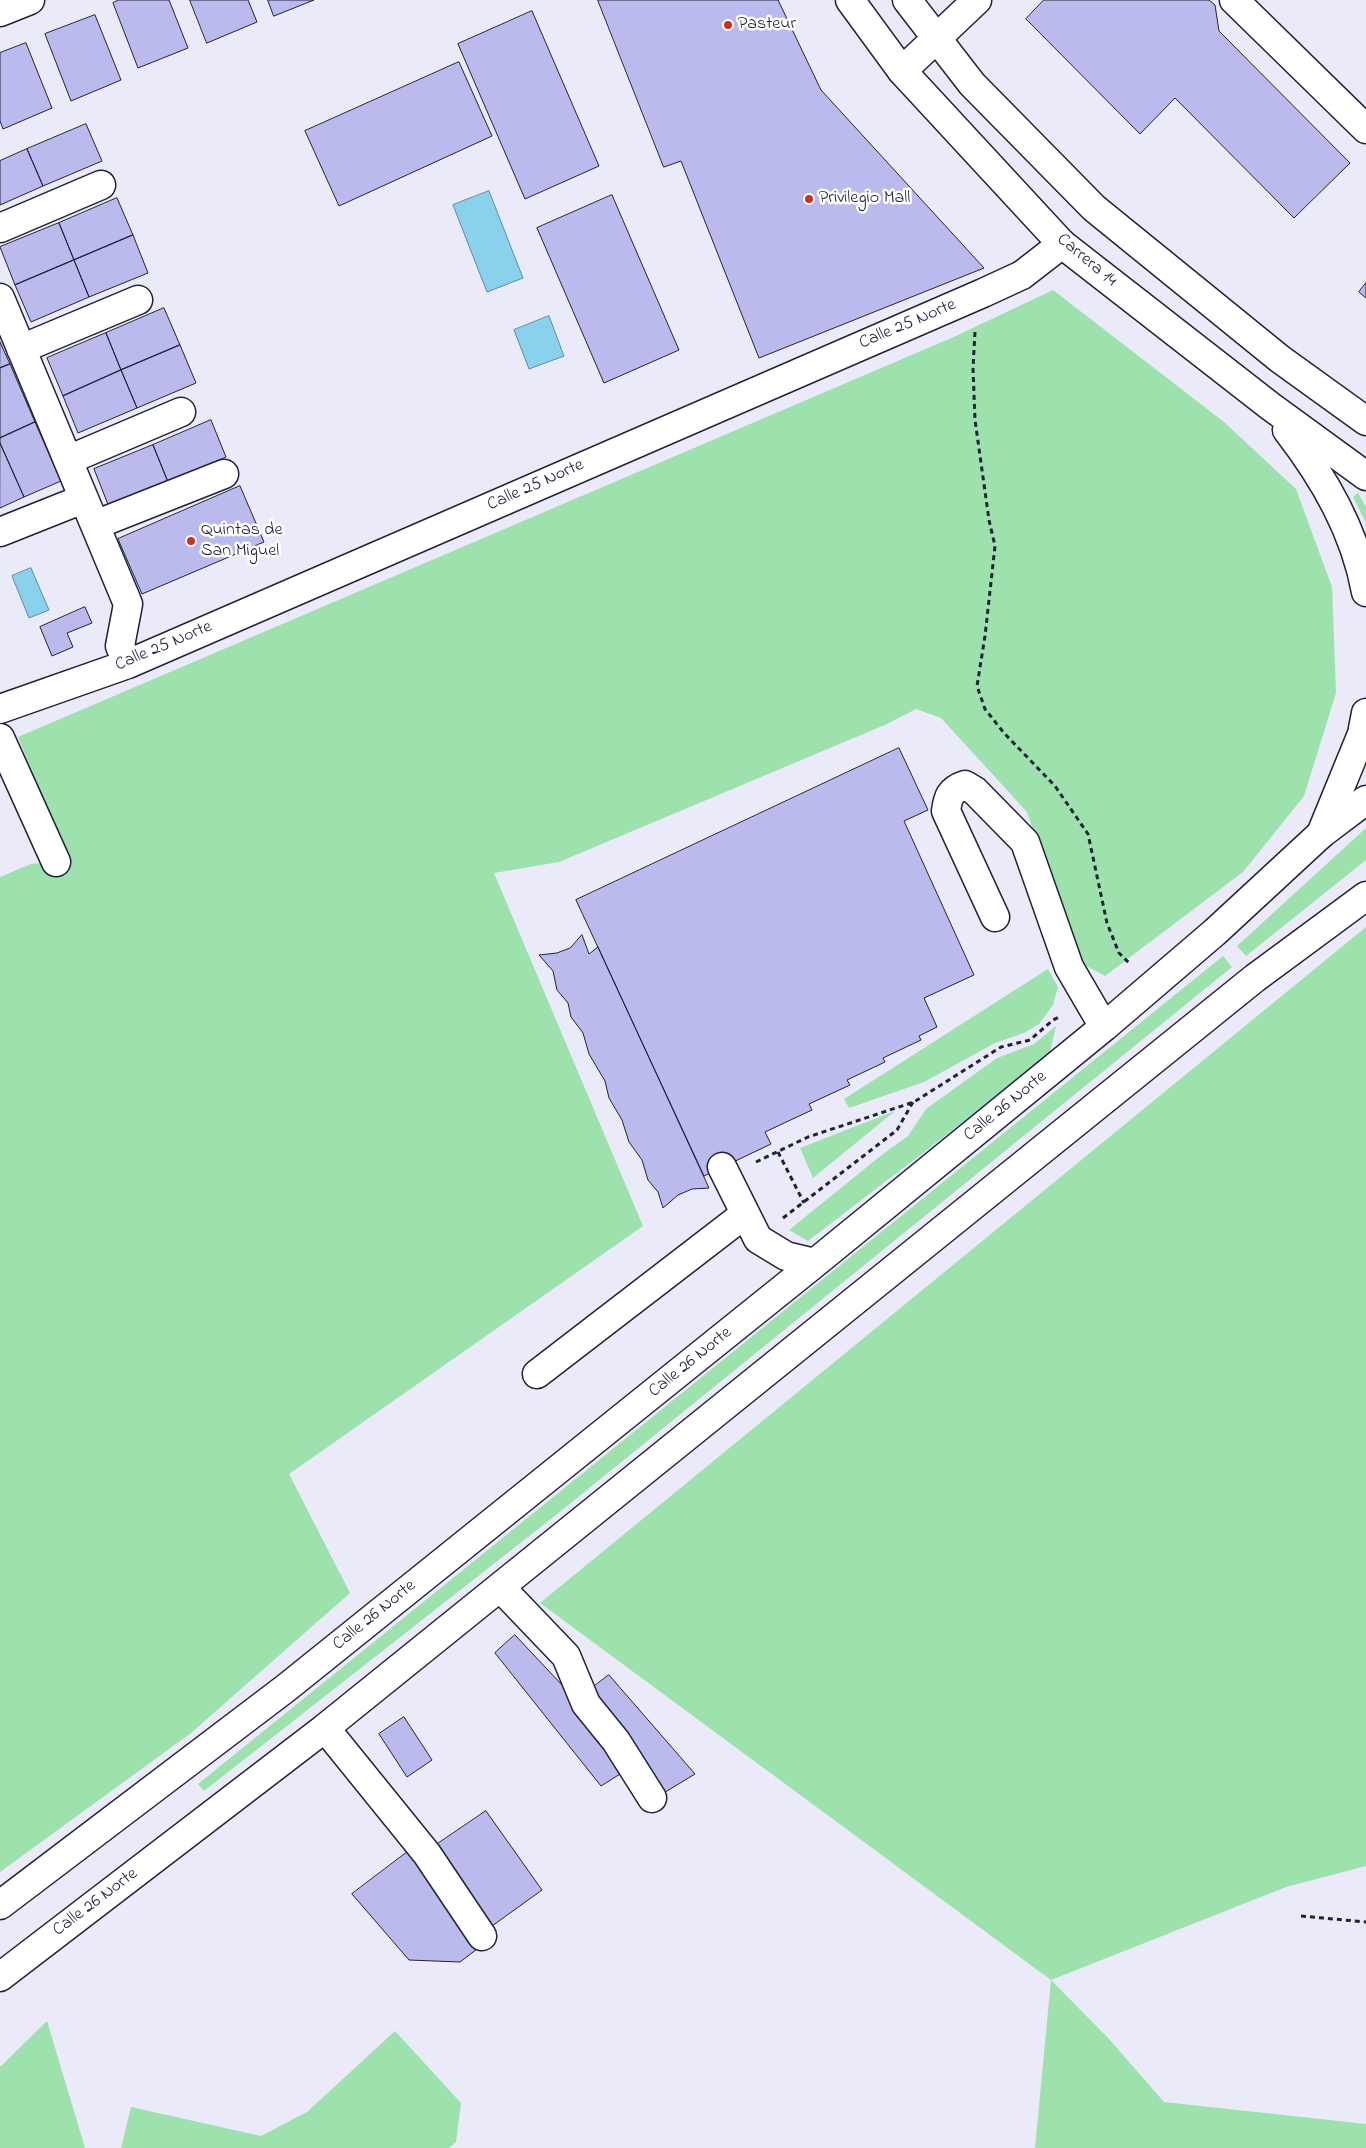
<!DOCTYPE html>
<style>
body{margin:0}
canvas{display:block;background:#eaeaf9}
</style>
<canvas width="1366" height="2148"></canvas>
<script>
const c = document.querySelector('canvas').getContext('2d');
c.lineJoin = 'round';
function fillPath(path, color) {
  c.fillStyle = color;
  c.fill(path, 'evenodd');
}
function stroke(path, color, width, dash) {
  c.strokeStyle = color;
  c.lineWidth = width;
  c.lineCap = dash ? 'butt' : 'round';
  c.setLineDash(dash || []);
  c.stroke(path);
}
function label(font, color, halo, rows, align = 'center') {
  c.font = font + ' "Indie Flower",sans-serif';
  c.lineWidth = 5;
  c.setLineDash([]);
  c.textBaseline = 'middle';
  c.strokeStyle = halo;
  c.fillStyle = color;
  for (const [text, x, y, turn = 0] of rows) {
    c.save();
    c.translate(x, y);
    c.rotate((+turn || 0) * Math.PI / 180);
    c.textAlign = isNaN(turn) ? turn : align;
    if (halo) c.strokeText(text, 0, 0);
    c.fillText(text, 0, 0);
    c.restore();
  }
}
fillPath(new Path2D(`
 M1053,290l171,132 72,67 36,98 4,106 -32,103 -61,76 -138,104 -26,-14 -52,-150 -86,-94 -25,-9 -29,15 -328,138 -65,11 149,353 -354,248 61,119 -159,140 -191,139v-995l31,-13 37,-3 -50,-124 938,-401z
 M1358,493l8,14v16l-13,-26z
 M1366,828v32l-120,96 -9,-10z
 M1366,927v939l-80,21 -235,93 58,59 55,63 202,22v24h-331l16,-168 -511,-377z
 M1223,956l9,11 -676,548 -352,276 -6,-7z
 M1048,969l10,18 -5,18 -14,19 -15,9 -29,10 -71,39 -75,26 -5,-9z
 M1056,1026l-7,30 -241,185 -19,-11 94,-76 25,-18 18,-27 71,-51 37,-14z
 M895,1111l-82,67 -13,-30z
 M47,2021l38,127h-85v-81z
 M395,2031l66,72 -5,39 -7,6h-328l10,-41 130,29 46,-24z`), '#9de1ad');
const water = new Path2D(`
 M489,191l34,87 -36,14 -34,-87z
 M549,316l15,40 -35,13 -15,-39z
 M31,568l18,42 -20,8 -17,-42z`);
fillPath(water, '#8ad1eb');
stroke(water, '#608ba5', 1);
const building = new Path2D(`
 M119,0h50l19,48 -50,20 -25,-65z
 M190,0h58l9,22 -50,21z
 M268,0h46l-40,16z
 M598,0h180l43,90 163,178 -225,90 -78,-197 -17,6z
 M1044,0h165l6,5 4,26 131,132 -56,55 -119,-120 -35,36 -114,-115z
 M532,11l67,155 -74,33 -67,-155z
 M95,15l26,65 -50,21 -26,-67z
 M26,43l26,65 -49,21 -3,-8v-68z
 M459,62l33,74 -153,70 -34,-75z
 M86,124l16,37 -59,25 -16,-37z
 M27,149l16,37 -43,19v-44z
 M612,195l67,155 -75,33 -67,-155z
 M117,198l16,37 -59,25 -15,-37z
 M59,223l15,37 -59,25 -15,-38z
 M133,235l15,38 -59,24 -15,-37z
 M74,260l15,37 -58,25 -16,-37z
 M1366,283v15l-7,-6z
 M164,308l16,37 -59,25 -15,-37z
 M106,333l15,37 -58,26 -16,-38z
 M0,342l10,22 -10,4z
 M180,345l16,38 -59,25 -16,-38z
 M10,364l25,58 -35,16v-70z
 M121,370l16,38 -59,25 -15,-37z
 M211,420l15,37 -58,25 -15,-37z
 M35,422l26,59 -37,16 -24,-54v-5z
 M0,443l24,54 -24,11z
 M153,445l15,37 -59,25 -15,-38z
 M240,486l24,56 -122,52 -24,-55z
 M85,607l7,16 -25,10 6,14 -21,9 -12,-29z
 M899,748l29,62 -24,11 70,154 -50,23 13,29 -18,9 2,4 -38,18 2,4 -38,18 3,5 -41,19 3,6 -47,22 6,12 -67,32 -128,-276z
 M582,935l7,19 9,-7 111,241 -17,1 -14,6 -15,13 -5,-16 -10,-12 -6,-20 -13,-18 -7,-22 -13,-22 -4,-17 -16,-27 -6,-21 -12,-16 -3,-14 -11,-13 -4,-19 -14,-16 18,-2 13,-5z
 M515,1635l62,66 51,68 -27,17 -106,-133z
 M609,1675l86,99 -33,20 -74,-103z
 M404,1717l28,43 -25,17 -28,-43z
 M486,1811l56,79 -50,36 -59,-79z
 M414,1847l67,99 -21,16 -51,-2 -57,-66z`);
fillPath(building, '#babaec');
stroke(building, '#22223b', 1);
const minor = new Path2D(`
 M1234,0l132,129
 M0,12l30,-12
 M902,71l75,-71
 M0,228l101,-43
 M0,298l128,306 -8,42 8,18
 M21,349l117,-49
 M68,460l113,-48
 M95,525l129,-51
 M0,532l83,-33
 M0,709l128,-45 855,-371 39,-18 40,-31
 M0,738l56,124
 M995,917l-49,-106c2,-14 4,-21 19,-26l10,6 50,51 44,125 35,60
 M722,1167l36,72 28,17 29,7
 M537,1374l208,-160
 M500,1587l66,69 20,48 30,37 36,57
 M325,1728l102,126 55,82
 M0,1905l286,-217 529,-425 289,-236 111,-95 106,-98 45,-34
 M0,1977l325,-249 930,-750 111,-82`);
const major = new Path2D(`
 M850,0l52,71 160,173 208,162 96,70
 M907,0l65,84 122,124 186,151 86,62
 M1287,430c37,48 68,101 79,162
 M1321,834l41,-100 4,-21`);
stroke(minor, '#22223b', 31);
stroke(major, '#22223b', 31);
stroke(new Path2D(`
 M975,332l-2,36 2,52 14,100 6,26 -10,90 -8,50 8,23 19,24 51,53 33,48 19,89 12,30 10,10
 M778,1152l26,51
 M756,1162l52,-25 106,-35 87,-55 29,-7 23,-20 8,-4
 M783,1218l114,-88 16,-28
 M1301,1916l65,6`), '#22223b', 3, [5, 4]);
stroke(minor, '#fff', 28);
stroke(major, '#fff', 28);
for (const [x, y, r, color] of [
 [728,25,5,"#c8321e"],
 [809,199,5,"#c8321e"],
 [191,541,5,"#c8321e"]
]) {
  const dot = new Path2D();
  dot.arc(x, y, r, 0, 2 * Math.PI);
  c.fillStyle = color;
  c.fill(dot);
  stroke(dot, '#fff', 2);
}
label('18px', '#22223b', '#fff', [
 ["Pasteur",738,25],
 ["Privilegio Mall",819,199],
 ["Quintas de",201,531],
 ["San Miguel",201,552]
], 'left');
label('18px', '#22223b', '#fff', [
 ["Carrera 14",1086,261,40],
 ["Calle 25 Norte",908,325,-23],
 ["Calle 25 Norte",536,486,-24],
 ["Calle 25 Norte",164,647,-23],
 ["Calle 26 Norte",1006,1107,-39],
 ["Calle 26 Norte",691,1363,-39],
 ["Calle 26 Norte",375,1616,-39],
 ["Calle 26 Norte",96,1903,-37]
]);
</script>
